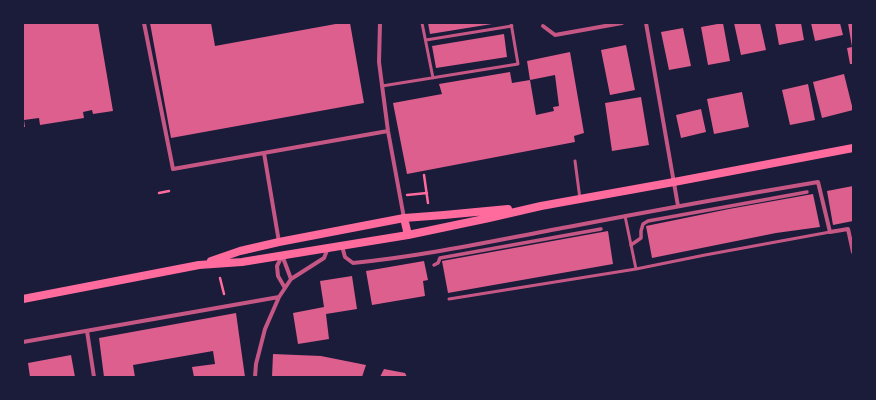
<!DOCTYPE html>
<style>
body{margin:0}
#map{position:relative;width:876px;height:400px;overflow:hidden;background:#1b1b3a;font-family:Jost,sans-serif}
canvas{display:block}
.frame{position:absolute;inset:0;border:24px solid #1b1b3a;pointer-events:none}
</style>
<div id="map">
<canvas width="876" height="400"></canvas>
<div class="frame"></div>
</div>
<script>
const c = document.querySelector('canvas').getContext('2d');
c.lineJoin = 'round';
function fillPath(path, color) {
  c.fillStyle = color;
  c.fill(path, 'evenodd');
}
function stroke(path, color, width, dash) {
  c.strokeStyle = color;
  c.lineWidth = width;
  c.lineCap = dash ? 'butt' : 'round';
  c.setLineDash(dash || []);
  c.stroke(path);
}
fillPath(new Path2D(`
 M23,23h75l15,88 -20,3 -1,-4 -9,2 1,6 -44,7 -1,-7 -15,2 1,7h-2z
 M150,23h61l4,23 126,-23h9l14,80 -193,35z
 M428,23h63l1,1 -62,10z
 M723,23l7,38 -22,4 -7,-38z
 M734,23h26l6,27 -25,5z
 M775,23h26l3,17 -25,5z
 M811,23h29l3,12 -28,6z
 M848,23h5v41h-3l-3,-16 5,-1z
 M683,28l8,38 -22,4 -8,-38z
 M504,34l3,23 -71,11 -4,-22z
 M626,45l9,45 -25,5 -9,-45z
 M570,52l14,81 -10,3 1,6 -168,32 -14,-71 49,-9 -3,-10 71,-12 2,11 18,-3 6,35 18,-4 -1,-4 6,-1 -4,-31 -25,5 -3,-19z
 M844,74l9,36 -31,8 -9,-36z
 M808,84l7,36 -25,5 -8,-35z
 M742,92l7,35 -35,7 -7,-35z
 M641,97l8,48 -37,6 -7,-48z
 M701,109l5,23 -25,6 -5,-23z
 M853,186v35l-20,4 -6,-34z
 M813,194l7,33 -44,6 -124,25 -6,-32 83,-17z
 M608,231l5,33 -165,29 -6,-32z
 M424,261l4,19 -5,1 2,15 -53,9 -6,-34z
 M352,276l5,33 -31,5 3,25 -31,5 -5,-31 31,-6 -4,-26z
 M236,313l9,64h-51l-2,-10 23,-3 -2,-13 -80,14 2,12h-31l-5,-39z
 M273,354l48,2 45,9 -4,12h-90z
 M71,355l4,22h-45l-2,-14z
 M384,369l21,4 2,4h-27z`), '#dd5f8e');
stroke(new Path2D(`
 M424,175l4,28
 M159,193l10,-2
 M407,195l20,-2
 M220,278l4,16`), '#ff6b9d', 2.5);
stroke(new Path2D(`
 M422,23l11,55
 M426,40l86,-14
 M382,86l136,-22 -7,-41
 M575,161l5,38
 M625,216l11,53 69,-14 125,-23
 M449,299l187,-30`), '#c65784', 3);
stroke(new Path2D(`
 M631,245l10,-7v-7l2,-7 5,-3 159,-29
 M434,265l4,-2 2,-5 161,-29`), '#c65784', 3.5);
stroke(new Path2D(`
 M144,23l29,146 215,-38
 M380,23l-1,39 9,69 16,87
 M646,23l32,183
 M543,26l12,9 67,-12
 M264,153l15,89
 M342,246l3,11 8,6c73,-7 144,-23 215,-36 83,-16 166,-31 250,-45l12,50 18,-3 5,23
 M282,255l9,24
 M282,256l-5,10 1,10 7,12
 M87,331l7,46
 M23,342l256,-45
 M255,377l1,-13 9,-35 14,-32 12,-18 33,-21 4,-10`), '#c65784', 4);
stroke(new Path2D(`
 M404,218l4,17
 M211,261l29,-10 39,-9 125,-24 40,-3 64,-6
 M23,299l176,-34 43,-3 166,-27 81,-17 52,-12 133,-24 179,-34`), '#ff6b9d', 8);
</script>
